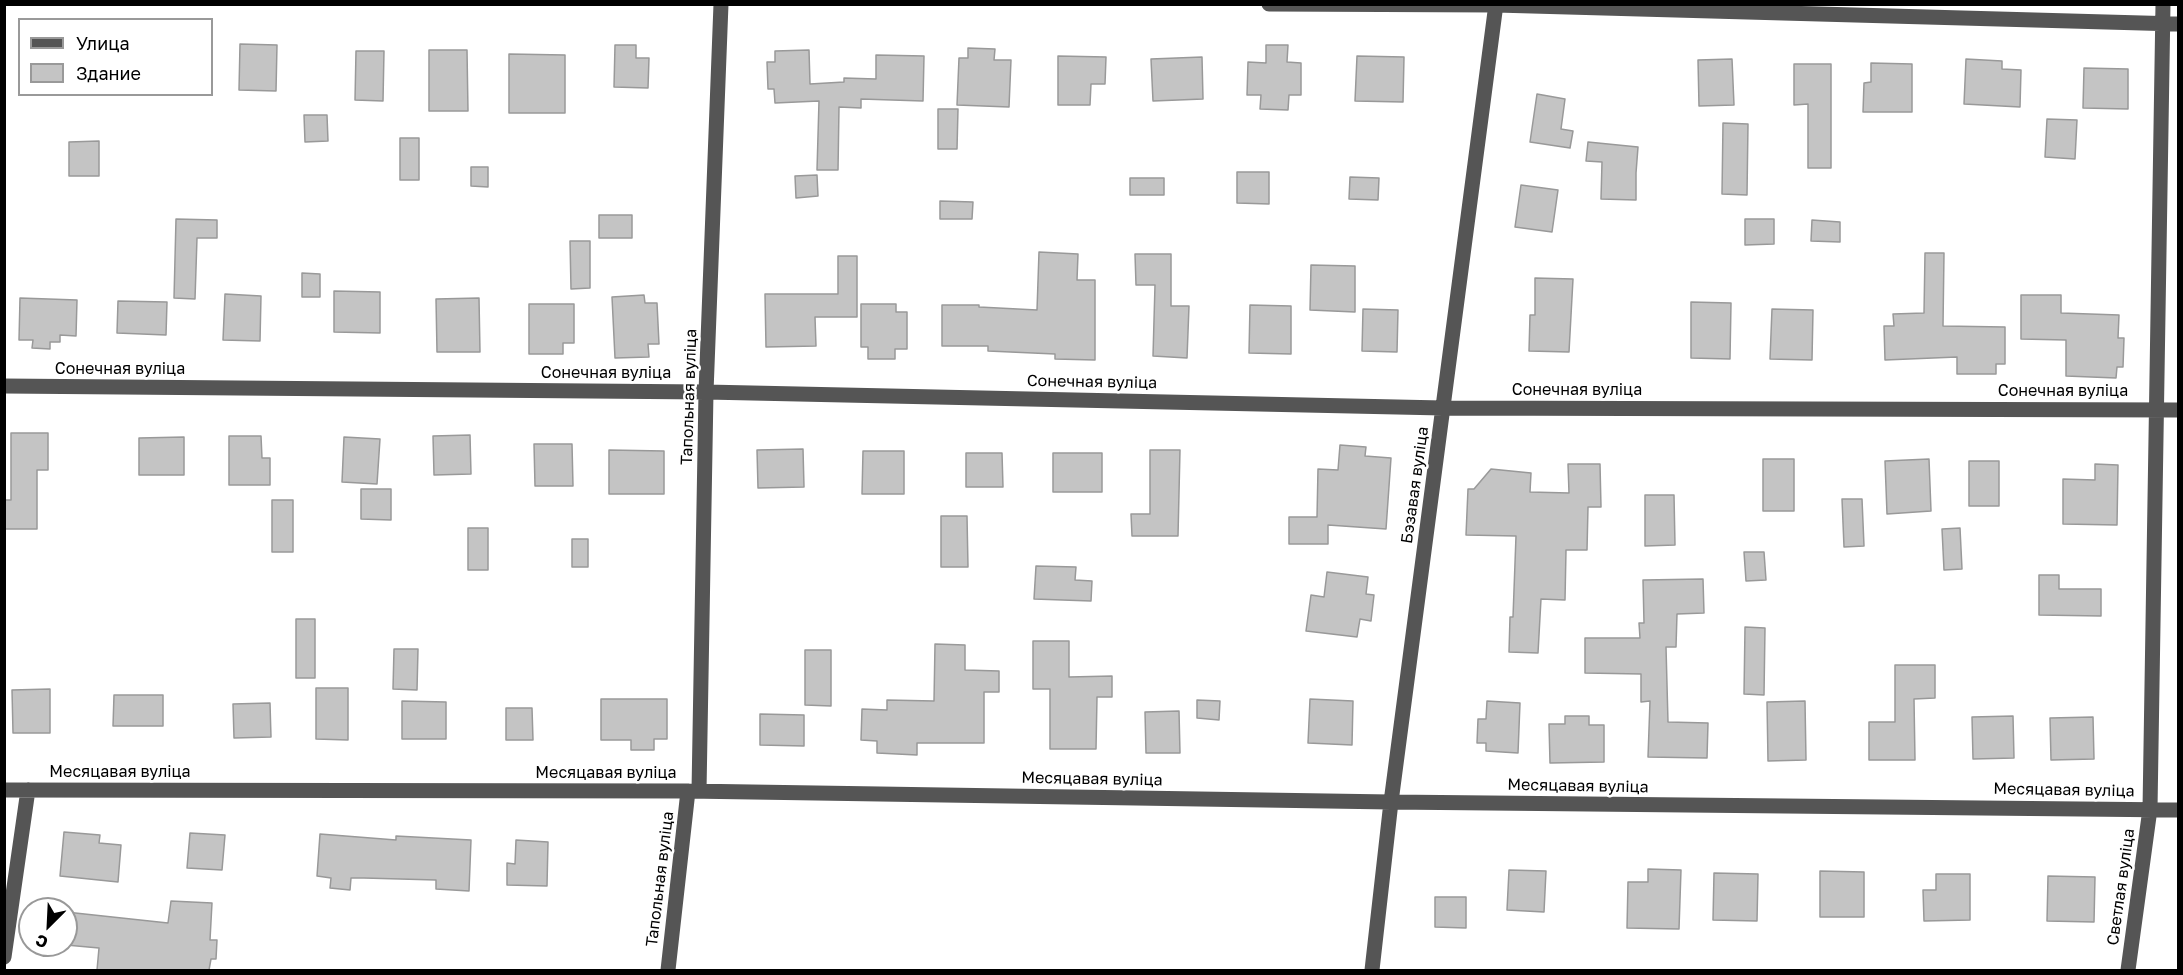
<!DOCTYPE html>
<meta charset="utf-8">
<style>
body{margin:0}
#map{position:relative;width:2183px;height:975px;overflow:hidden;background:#fff;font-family:"Golos Text",sans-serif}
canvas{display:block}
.frame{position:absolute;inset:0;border:6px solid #000;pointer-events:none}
.legend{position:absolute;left:18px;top:18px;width:195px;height:78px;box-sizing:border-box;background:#fff;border:2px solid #999;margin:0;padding:8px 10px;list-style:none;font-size:18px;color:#000}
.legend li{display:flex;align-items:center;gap:12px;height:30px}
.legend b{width:30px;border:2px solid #999}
.north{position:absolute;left:18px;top:897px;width:60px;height:60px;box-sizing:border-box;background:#fff;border:2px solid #999;border-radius:50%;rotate:204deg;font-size:16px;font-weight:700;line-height:24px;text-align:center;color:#000}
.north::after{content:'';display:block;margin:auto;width:21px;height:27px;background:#000;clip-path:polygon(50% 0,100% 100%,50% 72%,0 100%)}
</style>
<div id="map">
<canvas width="2183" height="975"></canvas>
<div class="frame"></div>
<ul class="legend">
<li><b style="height:8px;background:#555"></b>Улица</li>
<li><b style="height:16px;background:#c4c4c4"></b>Здание</li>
</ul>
<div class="north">С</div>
</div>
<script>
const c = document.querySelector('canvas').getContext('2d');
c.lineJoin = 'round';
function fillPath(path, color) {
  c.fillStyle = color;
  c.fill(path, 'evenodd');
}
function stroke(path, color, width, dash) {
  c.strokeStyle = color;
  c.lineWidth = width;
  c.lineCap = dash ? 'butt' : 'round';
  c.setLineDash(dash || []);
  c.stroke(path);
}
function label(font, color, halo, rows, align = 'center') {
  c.font = font + ' "Golos Text",sans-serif';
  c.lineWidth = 5;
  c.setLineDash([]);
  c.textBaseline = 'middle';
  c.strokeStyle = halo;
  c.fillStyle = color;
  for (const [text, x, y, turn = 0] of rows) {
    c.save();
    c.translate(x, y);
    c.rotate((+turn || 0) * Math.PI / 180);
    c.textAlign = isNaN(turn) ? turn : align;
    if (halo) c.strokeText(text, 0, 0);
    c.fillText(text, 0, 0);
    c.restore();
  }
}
const building = new Path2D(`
 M240,44l37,1 -1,46 -37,-1z
 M615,45h21v13h13l-1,30 -34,-1z
 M1266,45h22l-1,17 14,1v32h-12l-1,15 -28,-1 1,-14h-14l1,-33 18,1z
 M968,48l27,1 -1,11h17l-2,47 -52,-2 2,-47h9z
 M429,50h38l1,61h-39z
 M809,50l1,34 34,-2v-4l32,1v-24l48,1 -1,45 -62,-2v9l-22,-1 -1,63h-21l2,-69 -44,2 -1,-14h-6l-1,-27h8v-11z
 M356,51h28l-1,50 -28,-1z
 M509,54l56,1v58h-56z
 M1058,56l48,1 -1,27h-14l-1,21h-32z
 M1357,56l47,1 -1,45 -48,-1z
 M1202,57l1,42 -50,2 -2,-42z
 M1732,59l2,46 -35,1 -1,-46z
 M1966,59l36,2v8l19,1 -1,37 -56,-3z
 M1871,63l41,1v48h-49l1,-29 7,-1z
 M1794,64h37v104h-23v-64l-14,1z
 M2084,68l44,1v40l-45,-1z
 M1537,94l28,5 -4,30 12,2 -3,17 -40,-6z
 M938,109h20l-1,40h-19z
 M304,115h23l1,26 -23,1z
 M2047,119l30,1 -2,39 -30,-2z
 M1723,123l25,1 -1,71 -25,-1z
 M400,138h19v42h-19z
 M99,141v35h-30v-34z
 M1588,142l50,5 -2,26v27l-35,-1 1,-37 -16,-1z
 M471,167h17v20l-17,-1z
 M1237,172h32v32l-32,-1z
 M817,175l1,21 -22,2 -1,-22z
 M1350,177l29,1 -1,22 -29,-1z
 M1130,178h34v17h-34z
 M1521,185l37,5 -6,42 -37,-5z
 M940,201l33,1 -1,17h-32z
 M599,215h33v23h-33z
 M176,219l41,1v18h-20l-2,61 -21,-1z
 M1745,219h29v25l-29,1z
 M1812,220l28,2v20l-29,-1z
 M570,241h20v47l-19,1z
 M1039,252l39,2 -1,26h18v80l-40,-1v-5l-67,-3v-5h-46v-41h37v2l58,3z
 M1925,253h19l-1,73 62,1v37h-9v10h-39v-17l-72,3 -1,-34h10l-1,-12 31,-1z
 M1135,254h36v52h18l-2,52 -34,-2 2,-71h-19z
 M838,256h19v61h-42l1,29 -50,1 -1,-53h73z
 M1311,265l44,1v46l-45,-2z
 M302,273l18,1v23h-18z
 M1535,278l38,1 -4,73 -40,-1 1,-36h5z
 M334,291l46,1v41l-46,-1z
 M225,294l36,2 -1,45 -37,-1z
 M644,295l1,8h12l2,41h-11l1,13 -34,1 -3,-61z
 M2021,295h40v18l58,2 -1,23h6l-1,29h-6l-1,11 -50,-2v-36l-45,-1z
 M20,298l57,2 -1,36 -16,-1v7h-10v7l-18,-1 1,-8h-14z
 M479,298l1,54h-43l-1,-53z
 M118,301l49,1 -1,33 -49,-2z
 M1691,302l40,1 -1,56 -39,-1z
 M529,304h45v39h-11v11h-34z
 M861,304h35v8h11v37h-12v10h-27v-12h-7z
 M1250,305l41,1v48l-42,-1z
 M1363,309l35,1 -1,42 -35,-1z
 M1772,309l41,1 -1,50 -42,-1z
 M11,433h37v37h-11v59h-33v-29h7z
 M470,435l1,39 -37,1 -1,-39z
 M229,436h32l1,22h8v27h-41z
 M184,437v38h-45v-37z
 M344,437l36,2 -3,45 -35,-2z
 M534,444h38l1,42h-38z
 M1340,445l26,2 -1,9 26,2 -5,71 -58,-4v19h-39v-27h28l1,-48 20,1z
 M803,449l1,38 -46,1 -1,-38z
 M609,450l55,1v43h-55z
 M1150,450h30l-2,86h-46l-1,-22h19z
 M863,451h41v43h-42z
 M966,453h36l1,34h-37z
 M1053,453h49v39h-49z
 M1763,459h31v52h-31z
 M1929,459l2,52 -44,3 -2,-53z
 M1969,461h30v45h-30z
 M1568,464h32l1,43h-13l-1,43h-21l-1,50 -24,-1 -3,54 -29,-1 1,-35h3l3,-81 -50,-1 2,-46h6l17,-20 40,4 -1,19 39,1z
 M2095,464l23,1 -1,60 -54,-1v-45l32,1z
 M361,489h30v31l-30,-1z
 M1645,495h29l1,50 -30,1z
 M1842,499h20l2,47 -20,1z
 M272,500h21v52h-21z
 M941,516h26l1,51h-27z
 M468,528h20v42h-20z
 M1960,528l2,41 -18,1 -2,-41z
 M572,539h16v28h-16z
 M1744,552h20l2,28 -20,1z
 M1036,566l40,1 -1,13 17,1 -1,20 -57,-2z
 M1327,572l41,5 -2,17 8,1 -3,26 -11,-2 -3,18 -51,-6 5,-36 13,2z
 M2039,575h20v14h42v27l-62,-1z
 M1703,579l1,34 -27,1 -1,33h-10l2,75 40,1 -1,35 -59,-1 2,-56 -9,1v-28l-56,-1v-35h55l-1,-15h5l-1,-43z
 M296,619h19v59h-19z
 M1745,627l20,1 -1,67 -20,-1z
 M1033,641h36v36l43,-1v21h-15l-1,52h-46v-60h-17z
 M935,644l30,1v25l34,1v21h-15v51h-67v12l-40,-2v-12l-16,-1 1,-31 25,1v-10l47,1z
 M394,649h24l-1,41 -24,-1z
 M805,650h26v56l-26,-1z
 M1895,665h40v33l-21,1 1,61h-46v-38h26z
 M316,688h32v52l-32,-1z
 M50,689v44h-37l-1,-43z
 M114,695h49v31h-50z
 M601,699h66v40h-13v11h-23v-10h-30z
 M1310,699l43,2 -1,44 -44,-2z
 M1197,700l23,1 -1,19 -22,-2z
 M402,701l44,1v37h-44z
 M1487,701l33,2 -2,50 -32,-2v-8h-9l1,-24h8z
 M1805,701l1,59 -38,1 -1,-59z
 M270,703l1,34 -37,1 -1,-34z
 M506,708h26l1,32h-27z
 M1179,711l1,42h-34l-1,-41z
 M760,714l44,1v31l-44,-1z
 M1565,716h24v9h15v37l-54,1 -1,-39h16z
 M2013,716l1,42 -41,1 -1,-42z
 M2093,717l1,42 -43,1 -1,-42z
 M64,832l36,3 -1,8 22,2 -3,37 -58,-6z
 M190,833l35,2 -3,35 -35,-2z
 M320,834l76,6v-4l75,4 -2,51 -33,-2v-9l-72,-2h-13l-1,12 -20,-2 1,-10 -14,-2z
 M516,840l32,2 -1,44 -40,-1v-22l8,1z
 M1648,869l33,1 -2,59 -52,-1 1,-46h20z
 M1509,870l37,1 -2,41 -37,-2z
 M1820,871l44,1v45h-44z
 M1714,873l44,1 -1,47 -44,-1z
 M1936,874h34v46l-46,1 -1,-31h13z
 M2048,876l47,1 -1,45 -47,-1z
 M1435,897h31v31l-31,-1z
 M171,901l41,2 -2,37h7l-1,19h-5l-2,11h-112l2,-22 -33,-3v-33l102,11z`);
fillPath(building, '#c4c4c4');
stroke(building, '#999', 1.5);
stroke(new Path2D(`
 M1269,4l227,1 682,19
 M4,386l702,6 737,16 735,2
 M4,790l684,1 703,11 787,8
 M699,791l7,-399 15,-388
 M4,957l24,-167
 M668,970l20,-179
 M1372,970l19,-168 105,-798
 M2128,970l22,-161 13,-805`), '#555', 15);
label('16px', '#000', '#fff', [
 ["Сонечная вуліца",120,369],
 ["Сонечная вуліца",606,373],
 ["Сонечная вуліца",1092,382,1],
 ["Сонечная вуліца",1577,390],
 ["Сонечная вуліца",2063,391],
 ["Тапольная вуліца",689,397,-88],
 ["Бэзавая вуліца",1415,485,-82],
 ["Месяцавая вуліца",120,772],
 ["Месяцавая вуліца",606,773],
 ["Месяцавая вуліца",1092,779,1],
 ["Месяцавая вуліца",1578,786,1],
 ["Месяцавая вуліца",2064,790,1],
 ["Тапольная вуліца",660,879,-83],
 ["Светлая вуліца",2121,887,-82]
]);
</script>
